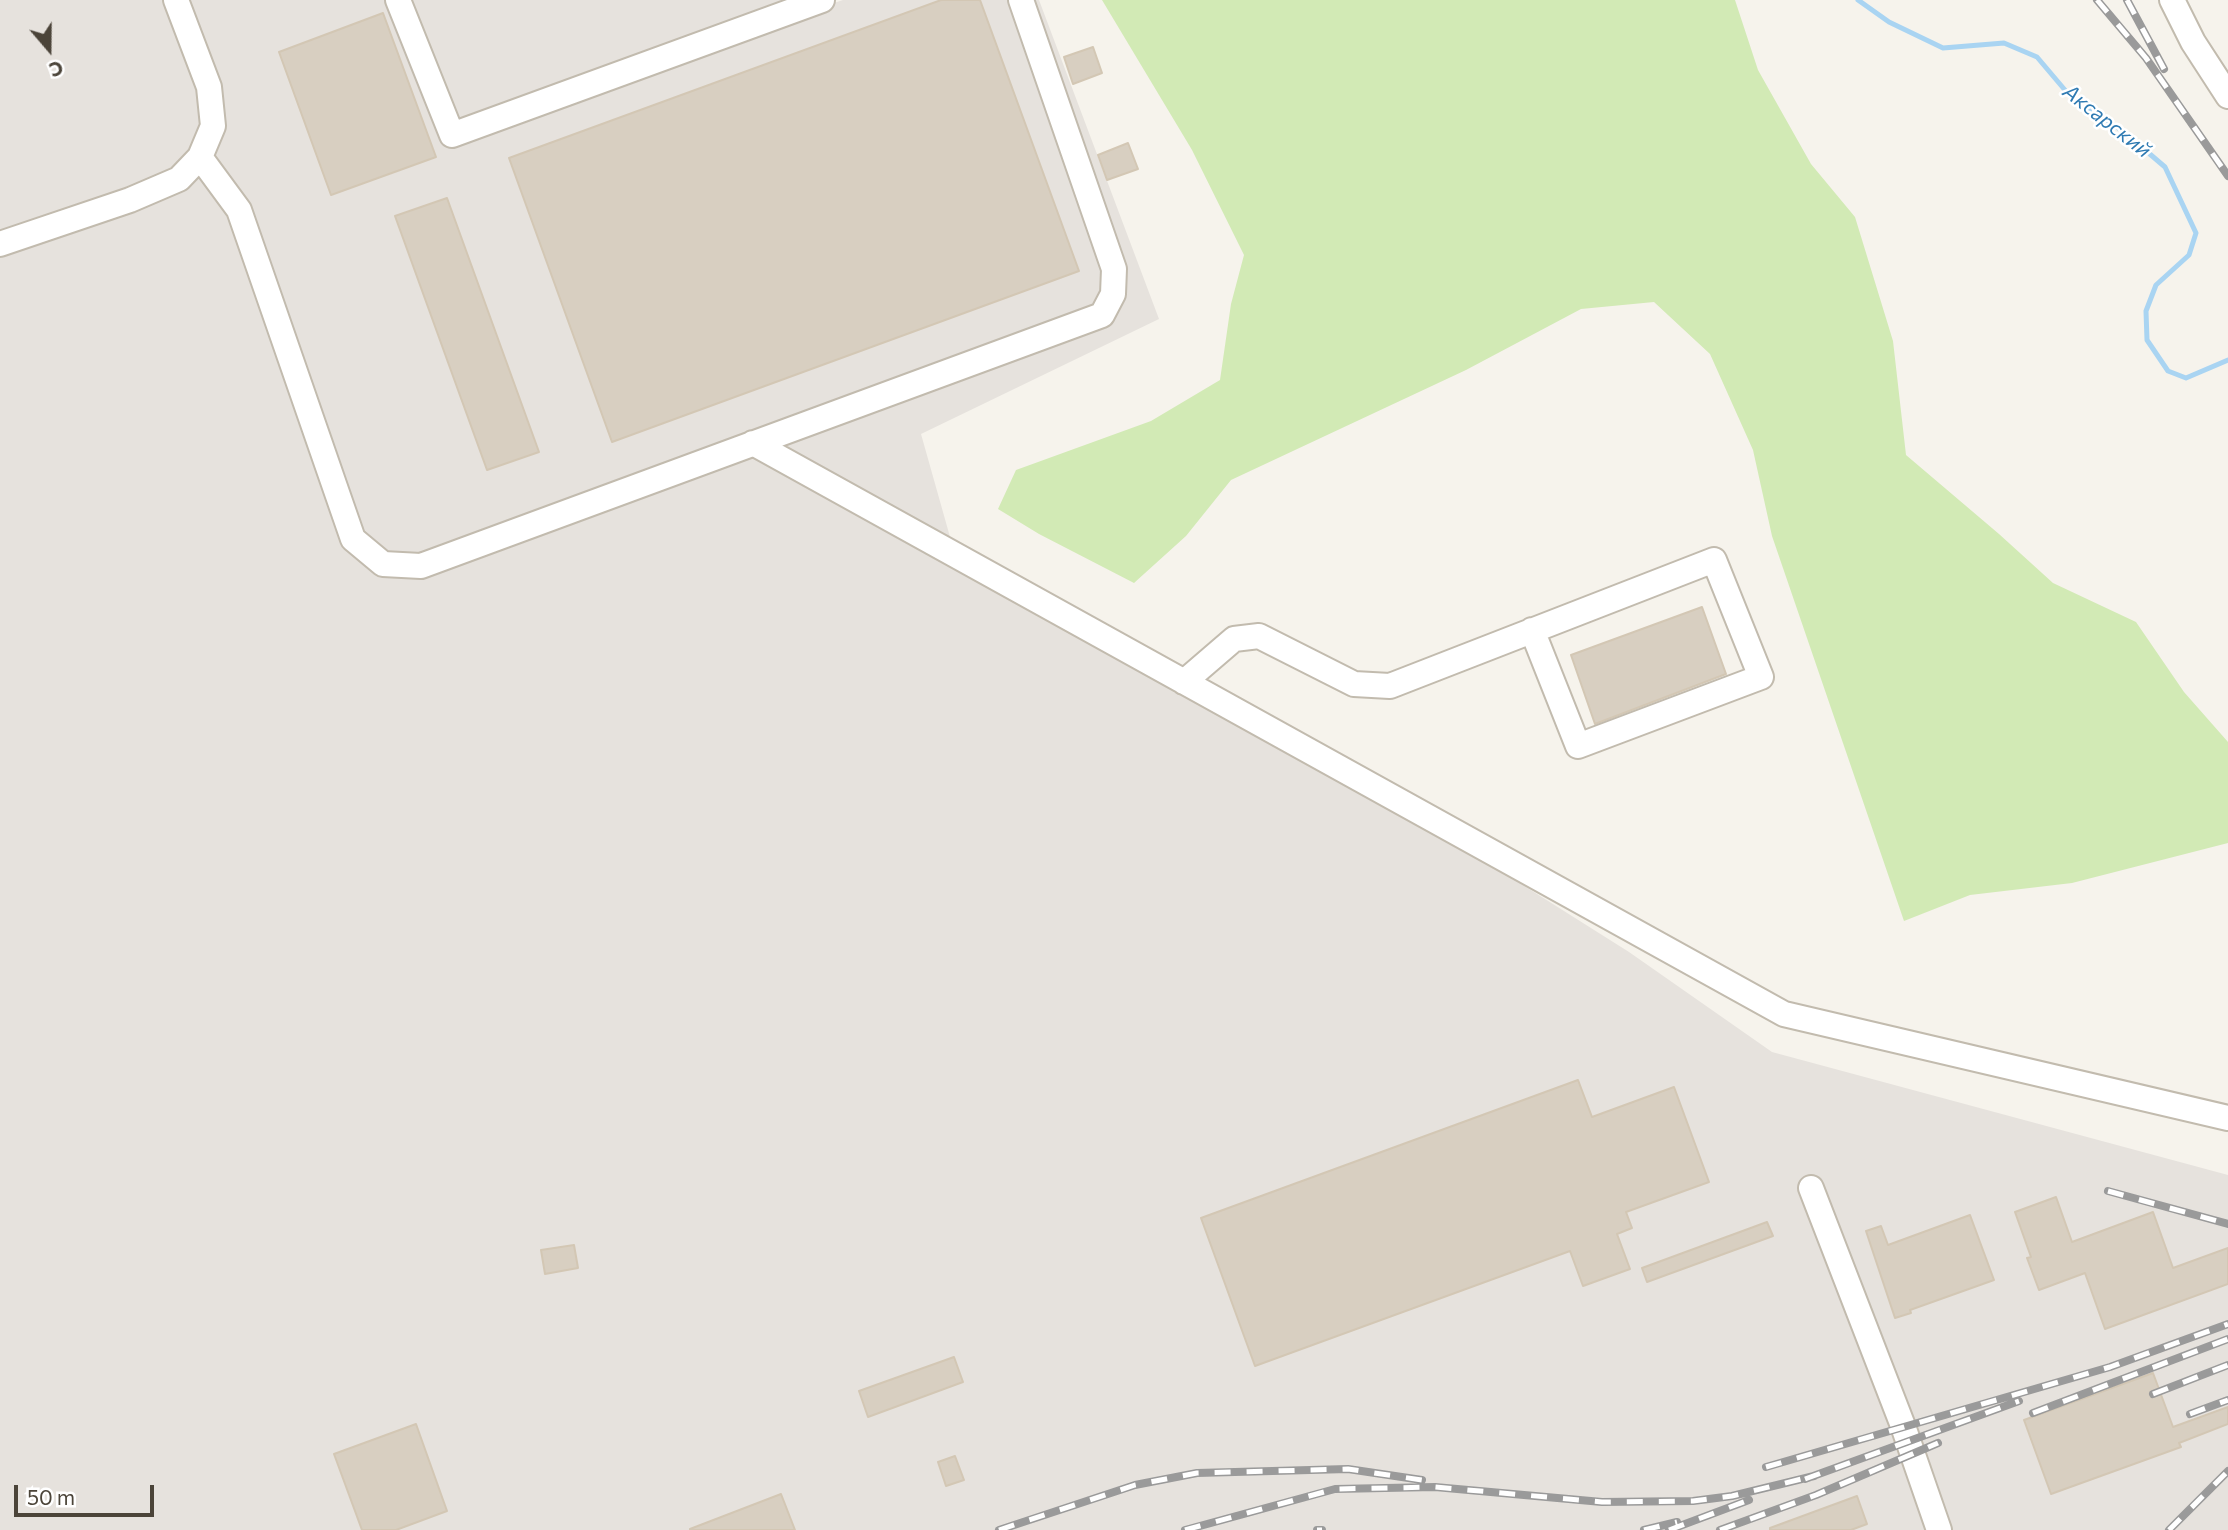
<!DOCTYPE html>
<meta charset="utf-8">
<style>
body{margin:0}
#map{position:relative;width:2228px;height:1530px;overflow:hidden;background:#f6f3ec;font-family:Commissioner,sans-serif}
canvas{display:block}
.north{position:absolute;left:14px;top:14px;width:70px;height:70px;-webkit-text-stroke:5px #fff;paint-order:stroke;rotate:160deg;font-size:19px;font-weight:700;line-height:28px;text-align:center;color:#4b4439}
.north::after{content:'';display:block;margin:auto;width:24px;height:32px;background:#4b4439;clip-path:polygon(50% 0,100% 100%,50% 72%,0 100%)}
.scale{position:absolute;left:14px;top:1485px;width:140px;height:32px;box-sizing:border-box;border:4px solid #4b4439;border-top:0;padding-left:9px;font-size:21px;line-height:24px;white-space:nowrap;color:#4b4439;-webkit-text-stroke:5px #fff;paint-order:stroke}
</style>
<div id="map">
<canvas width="2228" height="1530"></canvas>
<div class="north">С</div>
<div class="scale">50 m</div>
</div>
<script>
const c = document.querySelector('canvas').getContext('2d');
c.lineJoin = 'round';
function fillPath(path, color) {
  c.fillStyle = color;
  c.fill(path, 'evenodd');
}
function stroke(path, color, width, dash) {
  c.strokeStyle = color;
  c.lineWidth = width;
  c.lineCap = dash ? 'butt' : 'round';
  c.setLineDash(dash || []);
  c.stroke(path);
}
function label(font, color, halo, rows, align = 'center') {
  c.font = font + ' Commissioner,sans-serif';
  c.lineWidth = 5;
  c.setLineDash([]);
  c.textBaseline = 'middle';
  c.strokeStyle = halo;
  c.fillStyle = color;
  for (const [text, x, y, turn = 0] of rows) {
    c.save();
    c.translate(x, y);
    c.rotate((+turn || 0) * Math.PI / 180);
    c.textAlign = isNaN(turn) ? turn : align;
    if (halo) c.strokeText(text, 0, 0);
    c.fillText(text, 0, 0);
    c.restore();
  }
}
fillPath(new Path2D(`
 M0,0h819l3,7 21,-7h196l120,319 -238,115 31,110 390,227 287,181 143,100 456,123v355h-2228z`), '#e6e2dd');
fillPath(new Path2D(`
 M1102,0h633l23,70 53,94 44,53 38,124 13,114 93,79 54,49 83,39 48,70 44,50v101l-156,40 -102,12 -66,26 -132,-385 -19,-86 -43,-96 -56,-52 -73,7 -115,61 -235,110 -45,56 -52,47 -95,-49 -41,-25 18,-39 135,-49 69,-41 11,-76 13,-49 -52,-105z`), '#d2eab5');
stroke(new Path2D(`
 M1858,0l31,22 54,26 61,-5 33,14 33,39 54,36 41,35 31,66 -7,22 -33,30 -10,26 1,29 21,31 18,7 42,-18`), '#a9d4f2', 5);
const building = new Path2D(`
 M941,0h39l99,271 -467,171 -103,-284z
 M383,13l53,144 -105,38 -52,-143z
 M1093,47l9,26 -29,11 -9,-27z
 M1128,143l10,26 -31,11 -9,-25z
 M447,198l92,254 -52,18 -92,-254z
 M1702,607l24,67 -131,50 -24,-69z
 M1578,1080l14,37 82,-30 35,95 -83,30 6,16 -15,6 13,35 -47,17 -13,-35 -315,115 -54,-148z
 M2056,1197l16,45 81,-30 20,56 55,-20v36l-123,45 -20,-56 -46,17 -12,-32 4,-1 -16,-45z
 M1970,1215l24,65 -84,30 1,3 -16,5 -29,-87 15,-5 7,19z
 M1767,1222l6,14 -126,46 -5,-14z
 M574,1245l4,23 -33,6 -4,-24z
 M954,1357l9,25 -95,35 -9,-26z
 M2153,1373l20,54 55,-20v17l-49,19 2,4 -130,47 -27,-74z
 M416,1424l31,87 -51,19h-34l-28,-76z
 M955,1456l9,24 -18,6 -8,-24z
 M781,1494l14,36h-105v-1z
 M1857,1496l10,28 -16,6h-81v-2z`);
fillPath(building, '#d8cfc1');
stroke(building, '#d3c7b4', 2);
const minor = new Path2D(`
 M398,0l54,135 370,-135
 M2172,0l21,42 35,54
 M200,157l39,53 114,329 30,25 38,2 681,-251 11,-21 1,-25 -93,-269
 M0,244l130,-44 49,-21 21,-22 13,-31 -4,-39 -33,-87
 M753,443l1031,571 444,104
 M1184,682l50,-43 25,-3 95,48 36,2 324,-126 47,117 -183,69 -46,-116
 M1811,1188l92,238 36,104`);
stroke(minor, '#c2bbae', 28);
stroke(minor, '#fff', 24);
const rail = new Path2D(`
 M2097,0l49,58 82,118
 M2127,0l37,69
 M2108,1191l120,33
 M2153,1394l75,-29
 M2033,1413l195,-74
 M2190,1414l38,-14
 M1766,1467l344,-100 118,-43
 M1805,1479l214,-78
 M999,1530l136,-45 62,-12 151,-4 74,11
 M1185,1530l150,-41 100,-2 167,15 91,-1 39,-5 82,-20
 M1317,1530h5
 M1644,1530l33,-8
 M1669,1530l80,-30
 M1720,1530l96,-35 122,-52
 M2169,1530l59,-59`);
stroke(rail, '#9a9a9a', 8);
stroke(rail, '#fff', 5, [16]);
label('italic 21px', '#2e7ab2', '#fff', [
 ["Аксарский",2107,121,38]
]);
</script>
